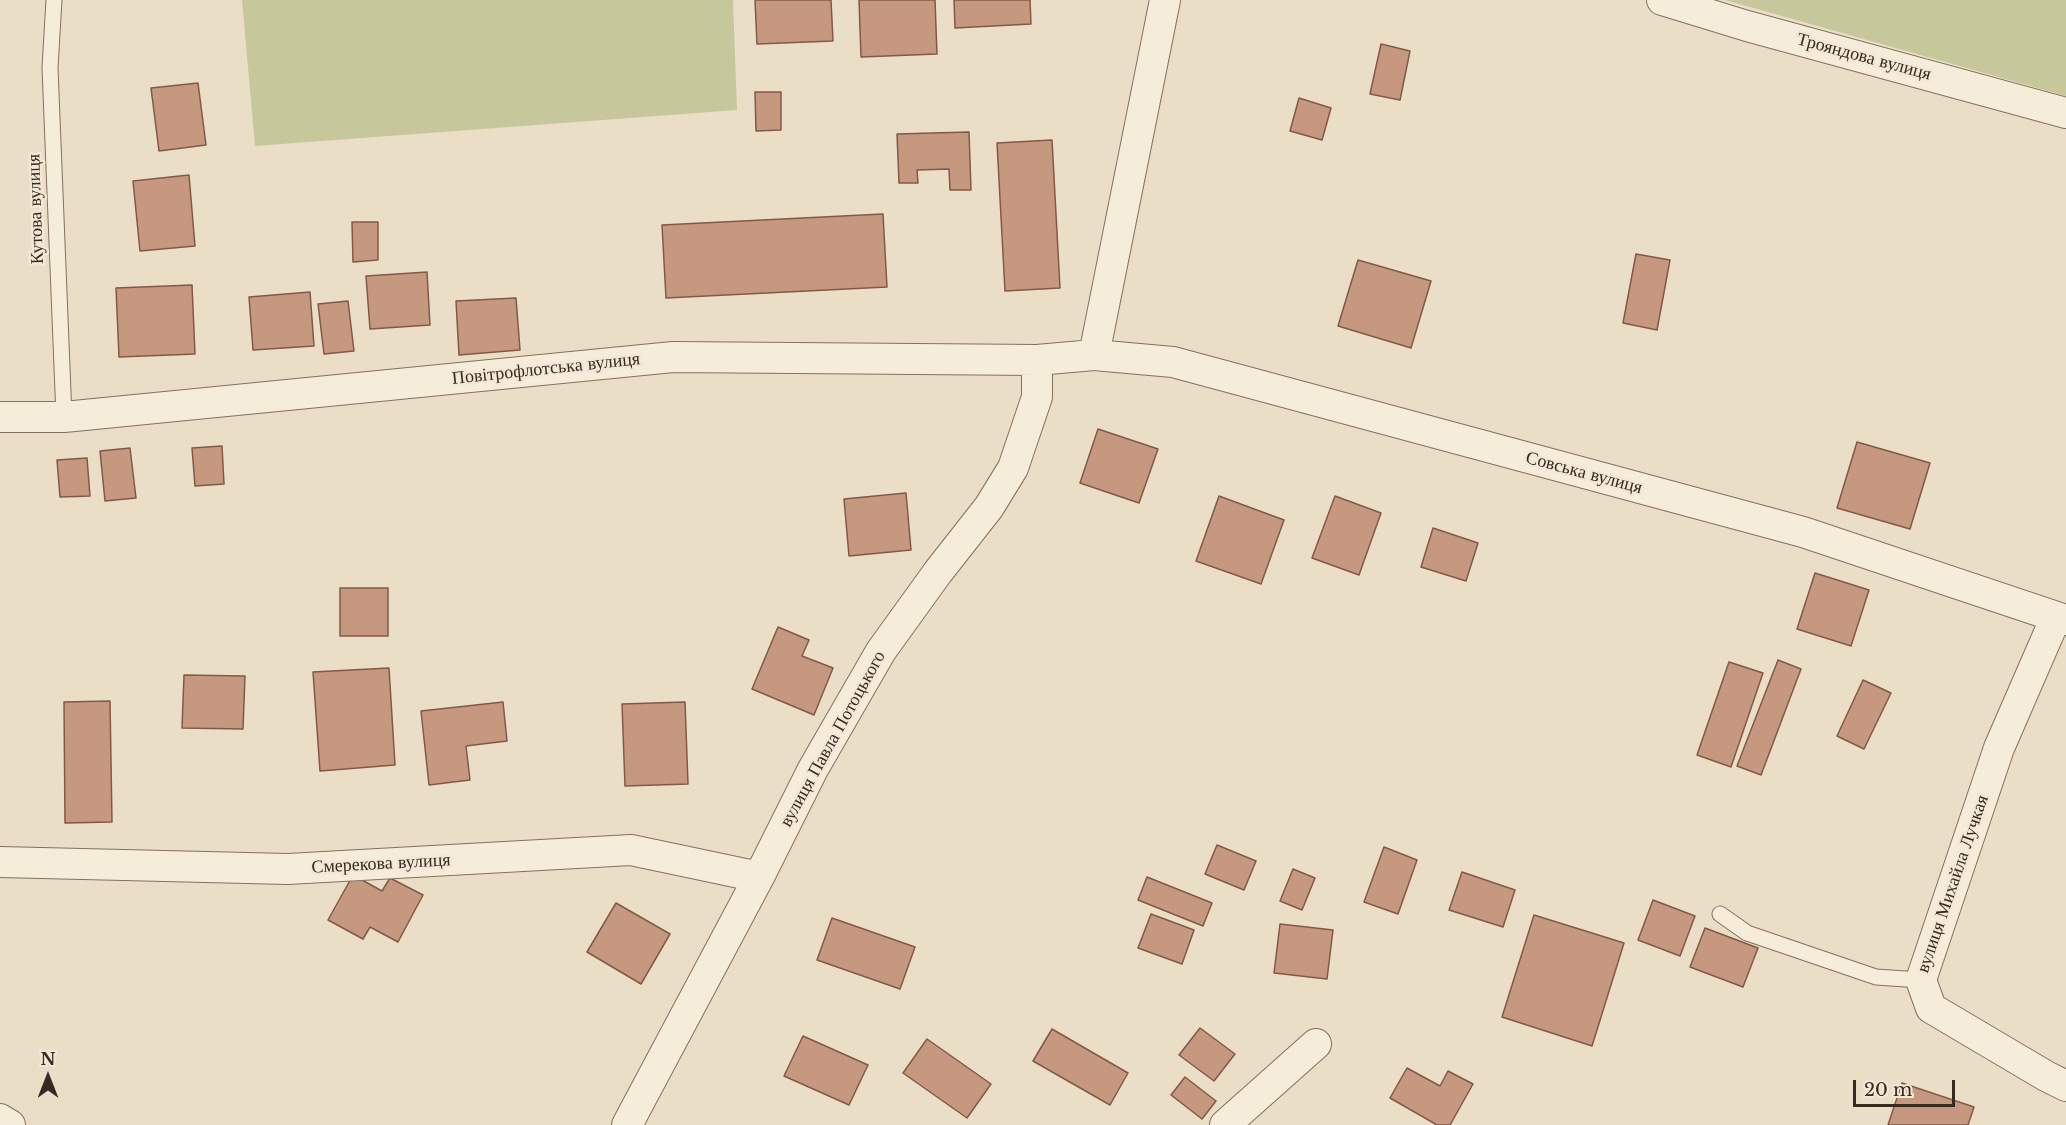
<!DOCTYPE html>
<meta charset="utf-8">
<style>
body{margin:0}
#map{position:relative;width:2066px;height:1125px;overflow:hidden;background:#ebdec7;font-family:"Libre Baskerville",serif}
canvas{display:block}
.north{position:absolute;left:18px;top:1047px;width:60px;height:60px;-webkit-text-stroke:4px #f3e8d6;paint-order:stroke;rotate:0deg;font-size:16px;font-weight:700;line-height:24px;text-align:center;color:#372a20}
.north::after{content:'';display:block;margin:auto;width:21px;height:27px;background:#372a20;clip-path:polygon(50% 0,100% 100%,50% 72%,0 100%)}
.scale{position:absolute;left:1853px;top:1080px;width:102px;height:27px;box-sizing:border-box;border:3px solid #372a20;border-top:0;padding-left:8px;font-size:18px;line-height:21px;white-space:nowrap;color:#372a20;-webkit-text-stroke:4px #f3e8d6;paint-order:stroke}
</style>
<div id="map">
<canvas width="2066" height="1125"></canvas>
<div class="north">N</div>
<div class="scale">20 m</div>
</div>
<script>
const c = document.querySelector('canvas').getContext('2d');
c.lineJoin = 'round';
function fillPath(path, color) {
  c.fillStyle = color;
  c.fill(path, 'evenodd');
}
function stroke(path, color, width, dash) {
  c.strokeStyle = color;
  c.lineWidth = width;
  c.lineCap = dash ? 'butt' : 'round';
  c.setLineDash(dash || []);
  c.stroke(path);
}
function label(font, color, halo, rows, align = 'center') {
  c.font = font + ' "Libre Baskerville",serif';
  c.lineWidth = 5;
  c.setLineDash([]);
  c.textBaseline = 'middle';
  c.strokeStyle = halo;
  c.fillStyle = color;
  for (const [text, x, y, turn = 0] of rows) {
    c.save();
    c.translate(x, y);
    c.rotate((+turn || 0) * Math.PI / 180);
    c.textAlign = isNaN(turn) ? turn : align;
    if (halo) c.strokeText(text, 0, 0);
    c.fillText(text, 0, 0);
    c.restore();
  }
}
fillPath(new Path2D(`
 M242,0h491l4,110 -482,36z
 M1725,0h341v96z`), '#c6c89c');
const building = new Path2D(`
 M755,0h76l2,41 -76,3z
 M859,0h76l2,54 -76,3z
 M954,0h76l1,24 -76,4z
 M1381,44l29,7 -10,49 -30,-6z
 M198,83l8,62 -47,6 -8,-63z
 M755,92h26v38l-25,1z
 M1299,98l32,10 -9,32 -32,-9z
 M969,132l2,58h-21l-1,-21 -32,1 1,13h-19l-2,-49z
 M1052,140l8,148 -55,3 -8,-148z
 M189,175l6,71 -55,5 -7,-70z
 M883,214l4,73 -221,11 -4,-73z
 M352,222h26v38l-25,2z
 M1636,254l34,6 -13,70 -34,-7z
 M1358,260l73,21 -20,67 -73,-22z
 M427,272l3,53 -60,4 -4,-53z
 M192,285l3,69 -76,3 -3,-69z
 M310,292l4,54 -61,4 -4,-53z
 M516,298l4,52 -61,5 -3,-54z
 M348,301l6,50 -30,3 -6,-50z
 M1098,429l60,20 -19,54 -59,-20z
 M1857,442l73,21 -20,66 -73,-21z
 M222,446l2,38 -29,2 -3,-38z
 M130,448l6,50 -31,3 -5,-50z
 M87,458l3,38 -30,1 -3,-37z
 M906,493l5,57 -62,6 -5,-57z
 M1219,496l65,24 -23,64 -65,-23z
 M1335,496l46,17 -22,62 -47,-17z
 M1433,528l45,15 -12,38 -45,-14z
 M1815,573l54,17 -18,56 -54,-17z
 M340,588h48v48h-48z
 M778,627l31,13 -7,16 31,12 -19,47 -62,-26z
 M1778,660l23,9 -40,106 -24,-9z
 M1729,662l34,11 -32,94 -34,-12z
 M389,668l6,97 -75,6 -7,-99z
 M184,675l61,1 -2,53 -61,-1z
 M1863,680l28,13 -27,56 -27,-13z
 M110,701l2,121 -47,1 -1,-121z
 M503,702l4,39 -41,5 4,34 -41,5 -8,-74z
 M685,702l3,82 -63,2 -3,-82z
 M1217,845l39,16 -12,29 -39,-16z
 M1384,847l33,13 -19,54 -34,-12z
 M1293,869l22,9 -13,32 -22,-9z
 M1462,872l53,18 -12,37 -54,-17z
 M353,875l29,16 8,-13 33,17 -25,47 -28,-15 -7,12 -35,-19z
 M1147,877l65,26 -9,23 -65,-26z
 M1653,900l42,16 -15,40 -42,-16z
 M616,903l54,31 -29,50 -54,-32z
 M1151,914l43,16 -12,34 -44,-16z
 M1534,915l90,28 -32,103 -90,-29z
 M832,918l83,29 -15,42 -83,-29z
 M1280,924l53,6 -6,49 -53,-6z
 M1705,928l53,20 -15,39 -53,-20z
 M1200,1028l35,26 -21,27 -35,-26z
 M1052,1029l76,44 -18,32 -77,-44z
 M803,1036l65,29 -19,40 -65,-29z
 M927,1039l64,45 -24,34 -64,-45z
 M1407,1068l33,18 8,-15 25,13 -23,41h-13l-47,-27z
 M1185,1077l31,24 -14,18 -31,-24z
 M1902,1083l72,24 -6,18h-80z`);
fillPath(building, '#c69880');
stroke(building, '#825946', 1.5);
const lane = new Path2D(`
 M54,0l-4,68 14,349
 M1720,914l27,19 129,44 45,3`);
const street = new Path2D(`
 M1662,0l85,26 319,87
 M1094,355l71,-355
 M0,417h64l609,-60 364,3 57,-5 79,7 630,170 263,88
 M2056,617l-57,131 -78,232 10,28 115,68 20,10
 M0,862l288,7 343,-19 128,27
 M0,1119l10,6
 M627,1125l132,-248 54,-108 68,-118 57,-79 51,-65 24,-39 24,-71v-37
 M1225,1125l91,-81`);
stroke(lane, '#85705e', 17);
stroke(street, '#85705e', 32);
stroke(lane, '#f6ecda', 15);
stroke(street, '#f6ecda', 30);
label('18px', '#372a20', '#f3e8d6', [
 ["Трояндова вулиця",1864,57,15],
 ["Кутова вулиця",36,209,-92],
 ["Повітрофлотська вулиця",546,369,-6],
 ["Совська вулиця",1584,473,15],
 ["вулиця Павла Потоцького",833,739,-61],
 ["Смерекова вулиця",381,864,-3],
 ["вулиця Михайла Лучкая",1953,884,-71]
]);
</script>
